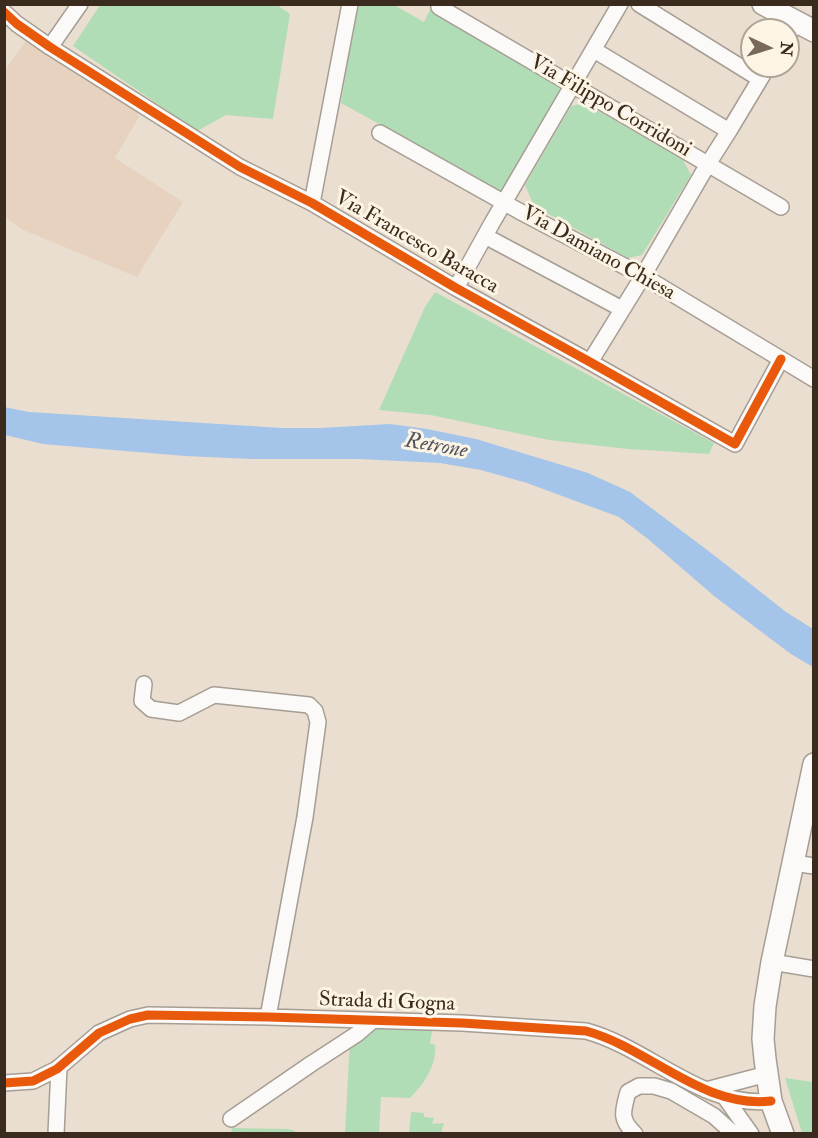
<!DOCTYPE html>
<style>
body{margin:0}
#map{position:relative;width:818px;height:1138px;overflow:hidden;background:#e9decf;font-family:"IM FELL Double Pica",serif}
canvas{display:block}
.frame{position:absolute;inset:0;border:6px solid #3b2a1e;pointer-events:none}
.north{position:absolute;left:740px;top:18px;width:60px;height:60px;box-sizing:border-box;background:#fcf5e5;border:2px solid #afa495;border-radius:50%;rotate:94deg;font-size:16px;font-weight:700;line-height:24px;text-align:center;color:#3b2a1e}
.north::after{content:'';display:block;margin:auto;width:21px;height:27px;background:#78695c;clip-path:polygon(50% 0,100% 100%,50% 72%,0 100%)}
</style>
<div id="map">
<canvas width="818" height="1138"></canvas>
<div class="frame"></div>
<div class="north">N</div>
</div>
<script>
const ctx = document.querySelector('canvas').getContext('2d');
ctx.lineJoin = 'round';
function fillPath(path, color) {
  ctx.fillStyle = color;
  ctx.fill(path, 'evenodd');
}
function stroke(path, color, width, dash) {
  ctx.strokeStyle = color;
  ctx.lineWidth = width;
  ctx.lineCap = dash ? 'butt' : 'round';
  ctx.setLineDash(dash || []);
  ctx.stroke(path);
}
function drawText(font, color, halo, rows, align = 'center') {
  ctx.font = font + ' "IM FELL Double Pica",serif';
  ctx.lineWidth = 6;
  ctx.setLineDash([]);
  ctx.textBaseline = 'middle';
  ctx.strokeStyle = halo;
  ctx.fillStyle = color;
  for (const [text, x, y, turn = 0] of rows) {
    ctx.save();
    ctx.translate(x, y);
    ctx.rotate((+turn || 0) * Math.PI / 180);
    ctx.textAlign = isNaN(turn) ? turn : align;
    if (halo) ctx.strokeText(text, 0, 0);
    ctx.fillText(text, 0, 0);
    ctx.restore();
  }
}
const built = new Path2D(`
 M28 38 136 111 139 117 115 158 183 202 137 277 21 229 5 216V70Z`);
const green = new Path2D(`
 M100 5H277L290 14 273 119 226 115 197 131 73 46Z
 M357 5H394L424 22 431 8 567 86 502 192 341 103Z
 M585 103 683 160 691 175 642 255 628 258 534 206 525 185 571 106Z
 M435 292 714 443 709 454 628 449 549 440 431 415 379 410 425 307Z
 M373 1023 433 1025 430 1043 435 1045C437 1065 424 1084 410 1098L381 1097 379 1133 345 1134 350 1039Z
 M785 1078 813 1082V1133H802Z
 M411 1112 424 1113V1117L434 1118 432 1124 444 1123 441 1133H409Z
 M232 1128 288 1129 293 1130 297 1133H231Z`);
const water = new Path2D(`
 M4 407 29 412 282 428H321L390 424 427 429 476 439 588 473 630 492 715 556 786 612 813 629V667L791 654 755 627 714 596 648 539 619 517 527 483 481 470 440 463 359 459H253L185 456 43 444 5 435Z`);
const street = new Path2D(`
 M441 4 439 7 781 207
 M639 4 760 79
 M4 12 17 24 50 47 240 167 312 203 456 288 590 362 735 444 781 359
 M788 36 797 22
 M50 47 80 4
 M594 50 729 131
 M380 133 519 211 643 276 814 379
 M312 203 350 4
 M485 236 622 309
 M456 288 492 223 620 4
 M590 362 643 276 708 164 729 131 768 66
 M144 684 142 701 151 709 179 713 214 695 309 705 315 711 318 722 305 817 268 1017
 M793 863 814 866
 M772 962 814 969
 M4 1083 33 1081 57 1069 99 1033 130 1019 148 1015 268 1017 462 1023 586 1031C649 1048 703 1109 771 1101
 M706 1090 767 1074
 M724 1094V1096L751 1134
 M231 1119 311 1064 357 1034 372 1021
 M56 1134 59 1067
 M635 1134C619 1119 623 1111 628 1092L639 1086H654L671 1091 714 1116 734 1134`);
const secondary = new Path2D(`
 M763 4 814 31
 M783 1134 771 1101 765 1059 763 1039 765 1006 772 962 814 764`);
const cycleway = new Path2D(`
 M4 12 17 24 50 47 240 167 312 203 456 288 590 362 735 444 781 359
 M4 1083 33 1081 57 1069 99 1033 130 1019 148 1015 268 1017 462 1023 586 1031C649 1048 703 1109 771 1101`);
const streetNames = [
 ["Via Filippo Corridoni",610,107,30],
 ["Via Francesco Baracca",416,243,30],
 ["Via Damiano Chiesa",598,254,29],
 ["Strada di Gogna",387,1003,2]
];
const waterNames = [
 ["Retrone",436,447,10]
];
fillPath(built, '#e7d1bf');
fillPath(green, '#b1ddb6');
fillPath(water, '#a4c4e9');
stroke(street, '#a69e94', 18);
stroke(secondary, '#a69e94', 24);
stroke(street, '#fcfaf8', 15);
stroke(secondary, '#fcfaf8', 21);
stroke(cycleway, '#e8590c', 9);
drawText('21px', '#3b2a1e', '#fcf5e5', streetNames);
drawText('italic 22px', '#52555e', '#fcf5e5', waterNames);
</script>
